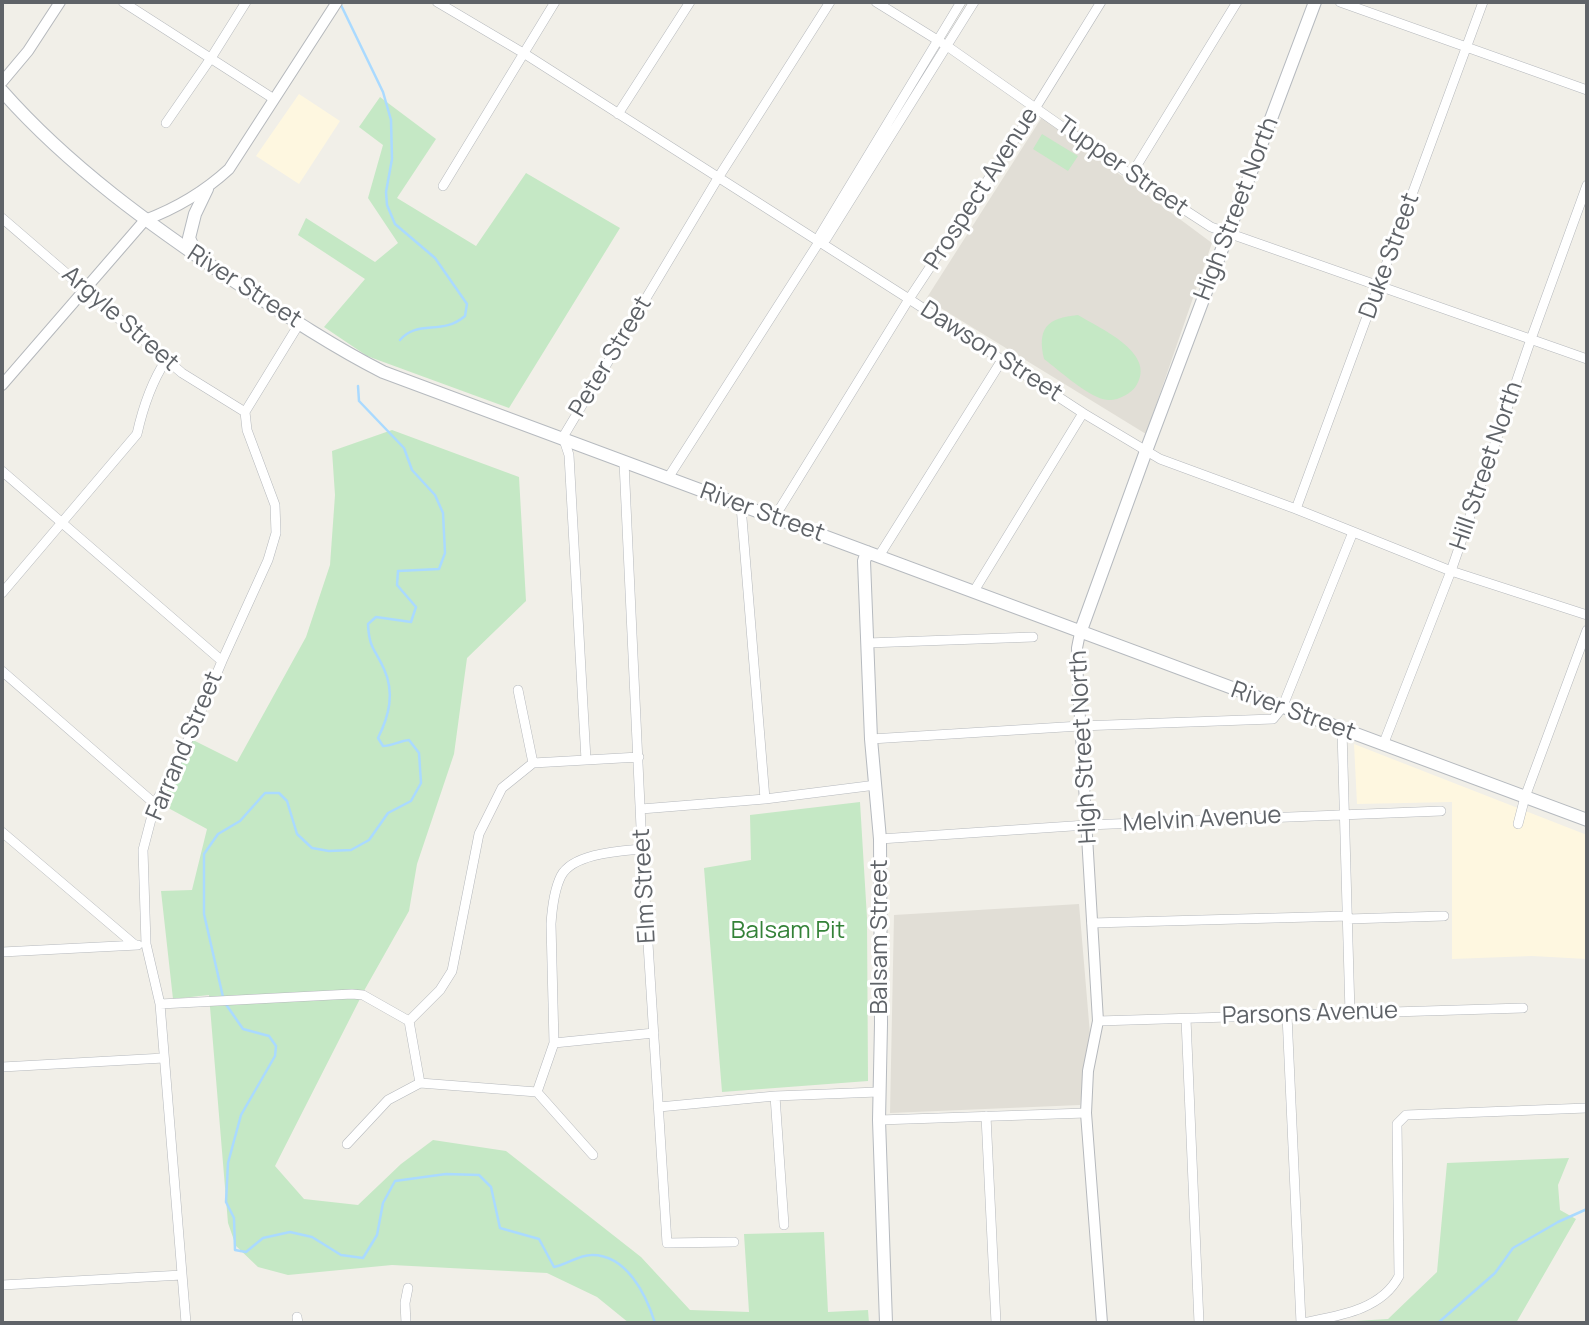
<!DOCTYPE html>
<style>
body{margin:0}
#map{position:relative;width:1589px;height:1325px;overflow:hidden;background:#f1efe8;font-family:Manrope,sans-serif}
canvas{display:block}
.frame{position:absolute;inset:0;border:4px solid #5f6368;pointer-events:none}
</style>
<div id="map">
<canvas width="1589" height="1325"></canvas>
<div class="frame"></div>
</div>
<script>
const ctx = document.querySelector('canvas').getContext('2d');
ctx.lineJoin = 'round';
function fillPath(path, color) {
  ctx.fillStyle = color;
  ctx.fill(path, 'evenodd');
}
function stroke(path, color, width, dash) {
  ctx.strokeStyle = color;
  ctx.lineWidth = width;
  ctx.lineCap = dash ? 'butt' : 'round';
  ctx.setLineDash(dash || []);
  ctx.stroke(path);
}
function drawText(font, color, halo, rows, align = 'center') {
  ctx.font = font + ' Manrope,sans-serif';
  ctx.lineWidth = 6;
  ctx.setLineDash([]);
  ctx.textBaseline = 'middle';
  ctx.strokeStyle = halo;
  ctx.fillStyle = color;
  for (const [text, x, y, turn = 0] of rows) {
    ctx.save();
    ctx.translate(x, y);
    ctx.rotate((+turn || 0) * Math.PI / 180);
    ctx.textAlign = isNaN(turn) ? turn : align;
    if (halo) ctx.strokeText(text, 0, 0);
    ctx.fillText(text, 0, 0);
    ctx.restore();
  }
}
const commercial = new Path2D(`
 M299 94 340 121 299 184 256 156Z
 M1354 744 1587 835V959L1532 956 1452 959V802L1357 804Z`);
const education = new Path2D(`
 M1042 117 1212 243 1146 434 926 299Z
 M1079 904 1090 1034 1080 1105 890 1113 894 915Z`);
const green = new Path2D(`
 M380 97 436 139 397 198 476 246 526 173 620 228 509 408 367 356 324 327 365 279 298 235 306 218 375 262 398 243 368 198 383 145 359 127Z
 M1042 134 1078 156 1068 171 1033 149Z
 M1078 315C1099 328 1158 353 1136 386 1131 394 1117 401 1108 400 1090 399 1059 370 1044 359 1037 328 1047 318 1078 315Z
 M392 430 519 477 526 601 467 658 454 754 417 864 409 911 365 989 275 1166 304 1199 358 1205 401 1164 433 1140 506 1151 641 1257 690 1310 749 1312 744 1234 824 1232 828 1312 868 1310 869 1323H629L597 1297 547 1273 392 1265 288 1275 258 1267 236 1246 228 1223 209 995 173 999 161 891 192 890 207 829 159 803 193 740 237 762 306 637 330 565 335 495 332 451Z
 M860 802 867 918 868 1081 722 1092 704 868 751 860 750 815Z
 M1569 1158 1558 1185 1560 1210 1576 1219 1516 1323H1323L1388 1319 1437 1272 1447 1163Z`);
const stream = new Path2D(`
 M340 3 383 92 391 120 392 159 386 192 387 205 395 224 435 258 467 304 465 316C442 336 418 319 400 340
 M223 997 204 914V854L218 834 240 821 265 793H279L287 801 297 834 312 848 329 851 351 850 369 840 388 813 411 801 421 783 419 753 409 740C399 741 392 746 383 746L378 738C389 716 395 693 384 669 375 649 369 648 368 624L376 617 411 622 416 607 397 585 398 571 439 569 445 553 443 513 435 495 412 470 404 448 359 401 358 386
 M225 1003 243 1029 269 1036 276 1046 275 1056 241 1115 228 1163 226 1202 234 1218 235 1250 246 1252 263 1238 290 1232 312 1237 341 1255 363 1258 377 1235 383 1203 395 1181 446 1174 479 1175 491 1187 500 1228 539 1239 554 1267C566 1265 579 1255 591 1255 626 1254 646 1294 655 1323
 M1438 1323 1495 1273 1513 1248 1558 1222 1587 1209`);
const minor = new Path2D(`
 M123 2 274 99
 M437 2 525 54 909 299 1083 413 1160 459 1296 509 1451 571 1587 615
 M876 2 947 46 1131 175 1211 227 1587 359
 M1340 2 1587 90
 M618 114 690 2
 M166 123 211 58 246 2
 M1131 175 1237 2
 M443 186 555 2
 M2 218 182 373 245 412
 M819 242 826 239 974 2
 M624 462 642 849 667 1243 734 1242
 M2 471 222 661
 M668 478 819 242 820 235 961 2
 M741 506 765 799
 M1296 509 1483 2
 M774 518 909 299 1036 107 1101 2
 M879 556 1002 360
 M974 591 1083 413
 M2 593 137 434C143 407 151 383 166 360
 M867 643 1033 637
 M2 671 155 804
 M518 690 533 763
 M1342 730 1350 1013
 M871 739 1080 726 1273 719 1282 708 1353 532
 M1383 745 1451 571 1531 339 1587 185
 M586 760 569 455 563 437 718 178 830 2
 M641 809 765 799 876 785
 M1518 824 1525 797 1587 630
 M2 832 135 945
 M880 839 1087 825 1441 811
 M1348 919 1444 916
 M1092 923 1348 916
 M2 952 138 945
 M160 1004 352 994 363 995 409 1021
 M1287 1015 1301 1323
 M1186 1019 1199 1323
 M409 1021 440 990 452 971 479 834 502 788 533 763 639 757
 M409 1021 420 1083
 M1098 1021 1523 1008
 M554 1043 654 1033
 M2 1067 164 1058
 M537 1092 554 1043 551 924C552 909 554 890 561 876 573 853 621 851 642 849
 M775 1096 784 1225
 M659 1107 775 1096 878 1092
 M986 1116 996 1323
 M879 1120 1086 1113
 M347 1144 388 1100 420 1083 537 1092 593 1155
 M2 1285 182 1275
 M297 1317 298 1323
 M186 1323 160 1004 146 944 143 850 155 804 193 730 222 661 268 560 276 533 275 505 247 430 245 412 299 324
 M406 1323 405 1303 408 1288
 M1302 1323C1336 1316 1381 1311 1399 1276L1397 1124 1406 1115 1587 1108`);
const tertiary = new Path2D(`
 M2 82 28 51 60 2
 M2 385 145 220C177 208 204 192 229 169L337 2
 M1080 633 1077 648 1078 685 1098 1021 1088 1071 1086 1113 1102 1323`);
const secondary = new Path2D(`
 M2 91C69 167 153 227 237 283 284 314 332 346 383 372L1587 820
 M197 256 189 238 195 214 207 189
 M867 552 864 561 871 739 880 839 881 1024 879 1120 886 1323
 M1080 633 1146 451 1315 2`);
const streetNames = [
 ["Tupper Street",1122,167,35],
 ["Prospect Avenue",982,189,-57],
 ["High Street North",1237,209,-69],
 ["Duke Street",1390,256,-70],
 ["River Street",244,287,33],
 ["Argyle Street",120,319,41],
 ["Dawson Street",991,352,33],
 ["Peter Street",611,357,-59],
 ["Hill Street North",1487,466,-71],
 ["River Street",762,513,20],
 ["River Street",1293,712,20],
 ["Farrand Street",185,746,-67],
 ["High Street North",1084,747,-93],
 ["Melvin Avenue",1202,820,-3],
 ["Elm Street",645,886,-93],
 ["Balsam Street",880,937,-90],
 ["Parsons Avenue",1310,1014,-2]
];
const parkNames = [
 ["Balsam Pit",788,931]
];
fillPath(commercial, '#fef7e0');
fillPath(education, '#e1ded6');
fillPath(green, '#c5e8c5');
stroke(stream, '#aadaff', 2.5);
stroke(minor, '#b5b8bc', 10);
stroke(tertiary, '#b5b8bc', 12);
stroke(secondary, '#b6babf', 14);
stroke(minor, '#fff', 9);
stroke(tertiary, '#fff', 10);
stroke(secondary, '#fff', 12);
drawText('24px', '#5f6368', '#fff', streetNames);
drawText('24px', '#348238', '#fff', parkNames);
</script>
